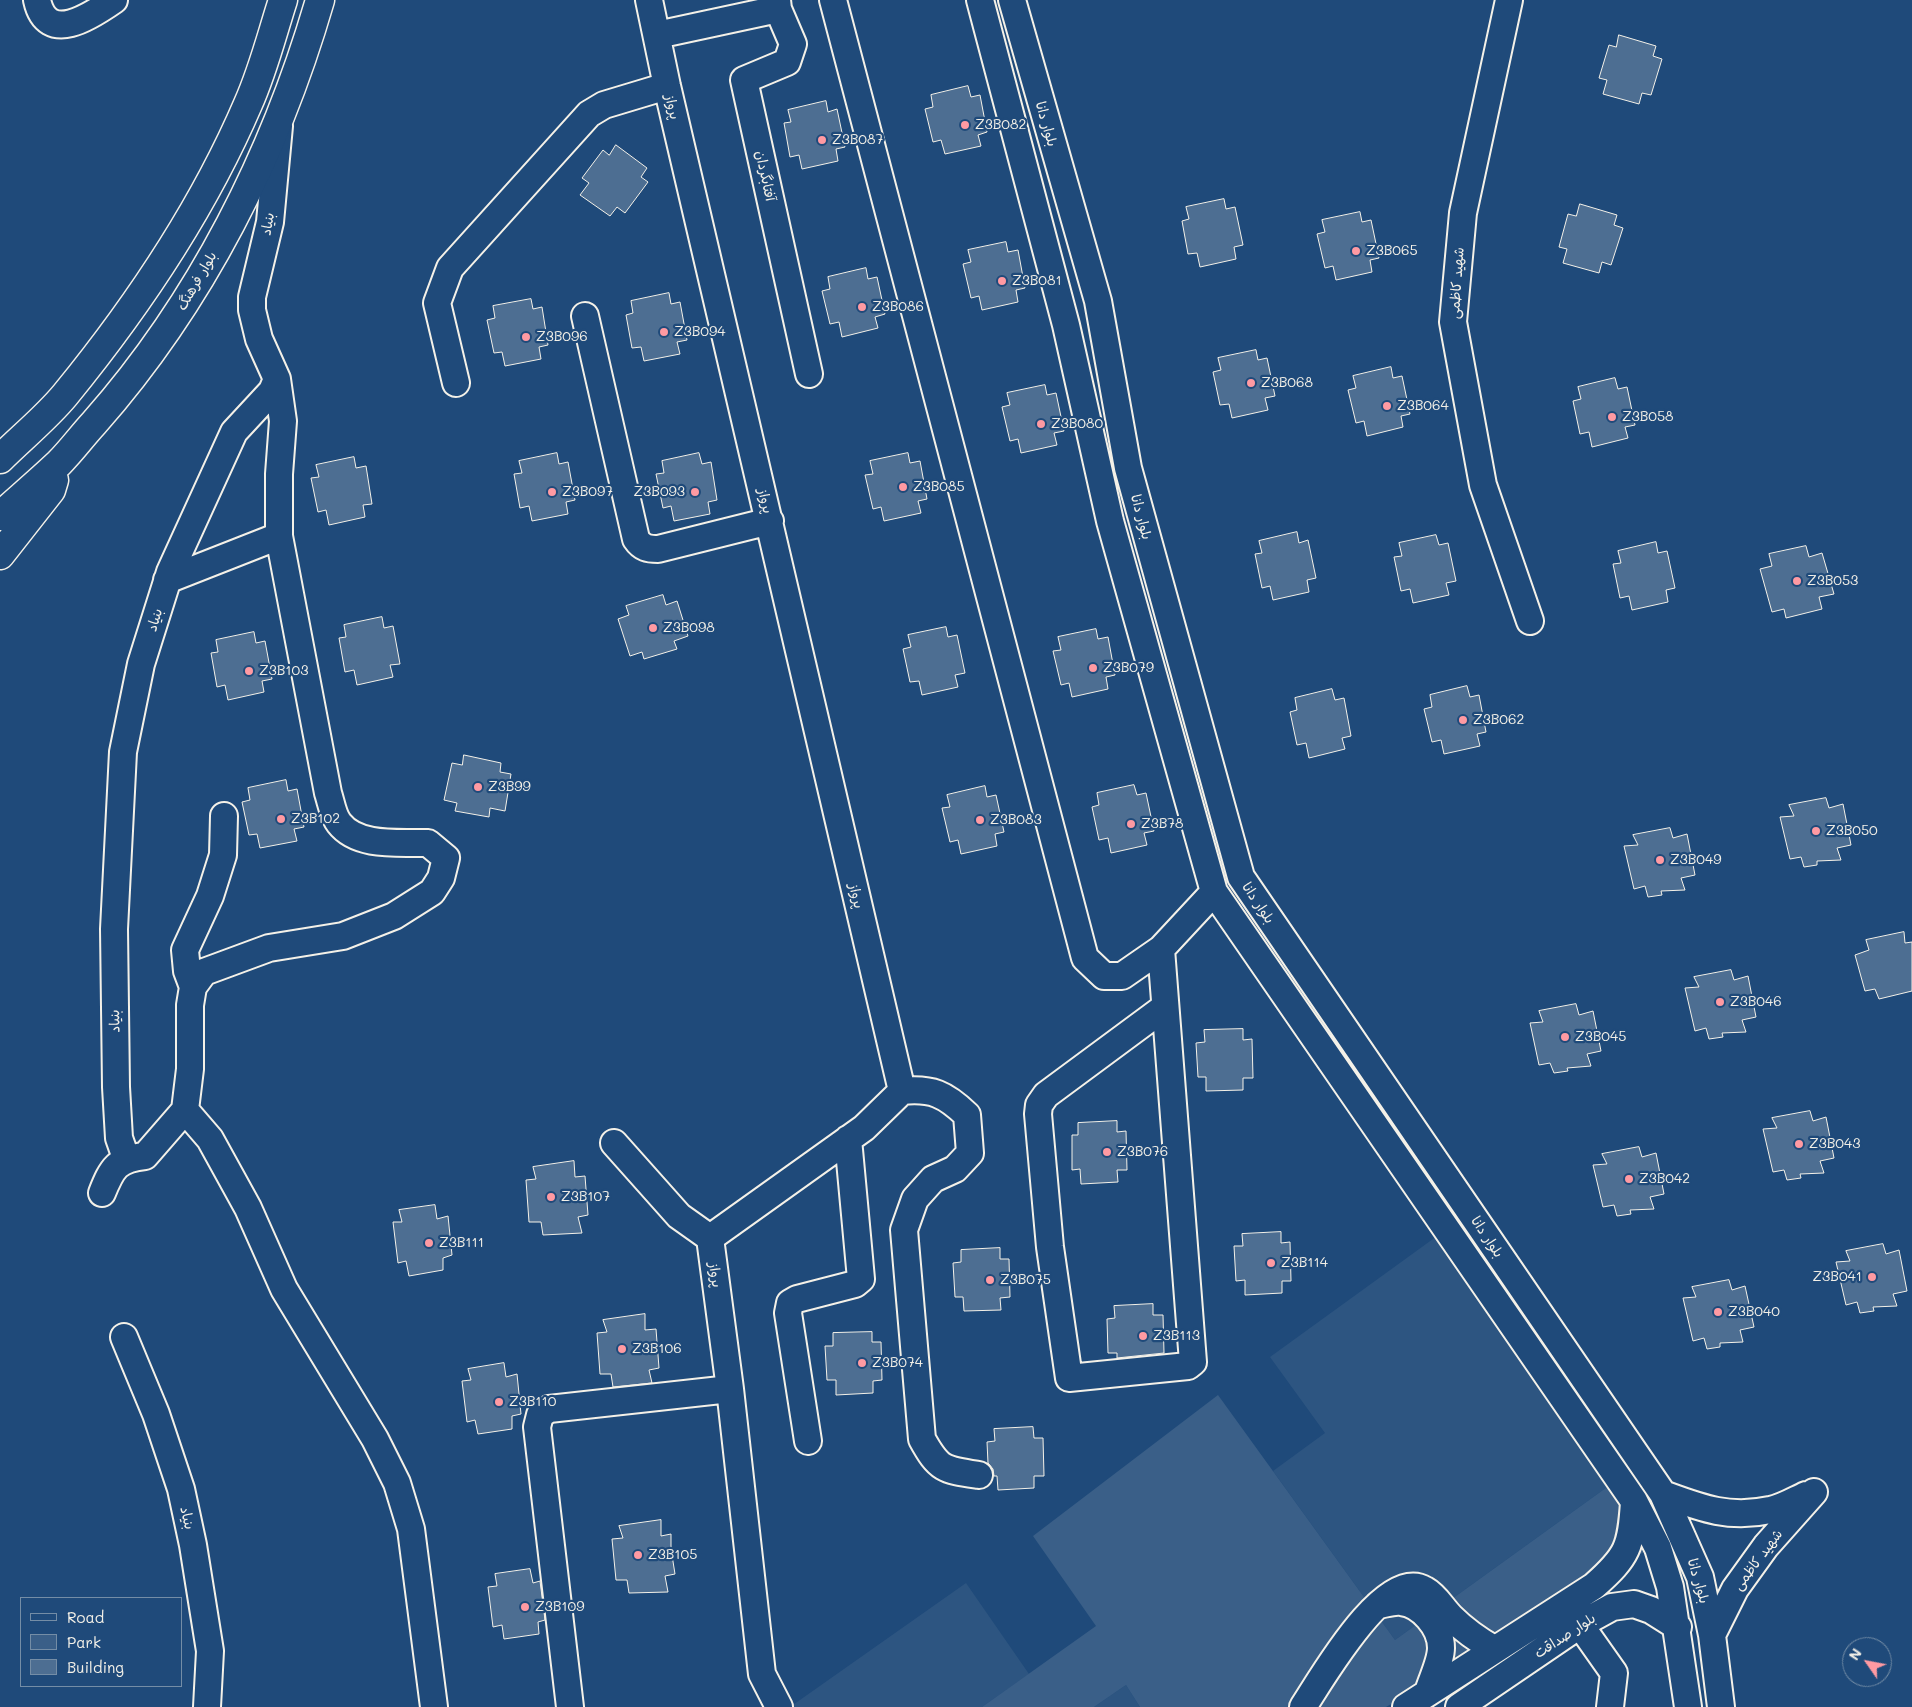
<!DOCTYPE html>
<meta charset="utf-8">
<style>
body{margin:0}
#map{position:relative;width:1912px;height:1707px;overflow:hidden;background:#1f4a7a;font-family:Mali,sans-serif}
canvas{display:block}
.legend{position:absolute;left:20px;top:1597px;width:162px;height:90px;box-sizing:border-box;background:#1f4a7a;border:1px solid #748da6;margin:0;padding:6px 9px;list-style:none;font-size:15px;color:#f4f1e8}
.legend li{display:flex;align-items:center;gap:10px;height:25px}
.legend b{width:25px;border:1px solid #748da6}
.north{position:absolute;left:1842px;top:1637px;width:50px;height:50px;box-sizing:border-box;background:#1f4a7a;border:1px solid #748da6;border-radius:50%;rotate:303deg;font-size:14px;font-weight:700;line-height:20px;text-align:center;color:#f4f1e8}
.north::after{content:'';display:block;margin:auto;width:18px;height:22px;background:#ff9aa2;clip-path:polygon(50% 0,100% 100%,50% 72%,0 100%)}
</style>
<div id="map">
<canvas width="1912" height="1707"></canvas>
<ul class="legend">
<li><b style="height:6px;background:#1f4a7a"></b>Road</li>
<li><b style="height:14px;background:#3a5f88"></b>Park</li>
<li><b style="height:14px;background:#4d6e92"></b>Building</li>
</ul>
<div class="north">N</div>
</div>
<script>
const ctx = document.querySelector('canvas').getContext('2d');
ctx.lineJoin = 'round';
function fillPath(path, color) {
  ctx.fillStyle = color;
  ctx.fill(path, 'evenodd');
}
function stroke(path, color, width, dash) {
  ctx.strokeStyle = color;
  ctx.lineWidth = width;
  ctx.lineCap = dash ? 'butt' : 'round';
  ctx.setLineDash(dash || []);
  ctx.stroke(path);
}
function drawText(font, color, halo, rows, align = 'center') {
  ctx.font = font + ' Mali,"Playpen Sans Arabic",sans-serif';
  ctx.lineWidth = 4.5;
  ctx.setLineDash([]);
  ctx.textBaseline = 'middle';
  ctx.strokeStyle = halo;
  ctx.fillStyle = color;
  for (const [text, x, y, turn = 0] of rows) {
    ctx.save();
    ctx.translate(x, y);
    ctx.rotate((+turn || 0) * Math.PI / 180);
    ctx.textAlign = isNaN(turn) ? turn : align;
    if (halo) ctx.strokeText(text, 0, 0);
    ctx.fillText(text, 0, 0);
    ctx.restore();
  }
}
const built = new Path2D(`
 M1444 1231 1621 1477 1395 1640 1273 1471 1325 1433 1270 1357Z
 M966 1583 1029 1674 982 1707H790Z
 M1126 1685 1140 1707H1094Z`);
const green = new Path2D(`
 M1218 1395 1395 1640 1621 1477 1662 1541 1386 1707H1140L1126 1685 1094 1707H982L1096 1626 1033 1536Z`);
const building = new Path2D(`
 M1619 35 1656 46 1653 56 1662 59 1651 95 1642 93 1639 104 1603 94 1607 80 1599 78 1609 45 1616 47Z
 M968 86 971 97 980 95 987 132 978 135 981 146 945 154 941 140 933 142 925 109 933 107 931 95Z
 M826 101 828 112 837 109 845 147 836 149 838 161 802 169 799 155 790 157 784 123 791 122 788 110Z
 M616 145 647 168 641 177 648 182 625 213 617 207 610 216 580 195 589 183 582 178 603 150 609 155Z
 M1224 199 1226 209 1235 207 1243 245 1234 247 1236 259 1200 267 1197 253 1188 254 1182 221 1189 219 1186 207Z
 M1580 204 1617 215 1614 225 1623 228 1611 265 1602 262 1599 273 1563 263 1567 249 1559 247 1568 214 1576 216Z
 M1360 212 1362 222 1371 220 1379 258 1370 260 1372 272 1336 280 1333 266 1325 268 1317 234 1325 232 1322 220Z
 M1006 242 1008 252 1018 250 1025 288 1016 290 1018 302 982 310 979 296 971 298 963 264 971 262 968 250Z
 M866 268 868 279 877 277 885 314 875 317 878 328 842 337 839 322 830 324 822 291 830 289 828 277Z
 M669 293 671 304 680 302 687 340 677 342 680 354 644 361 641 347 632 348 626 315 633 313 631 301Z
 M531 299 533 309 542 307 548 345 539 347 541 359 505 366 502 352 494 353 487 320 495 318 493 306Z
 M1256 350 1258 360 1267 358 1275 396 1265 398 1268 410 1232 418 1229 404 1220 405 1213 372 1221 370 1218 358Z
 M1391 367 1393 378 1402 376 1410 414 1401 416 1403 427 1367 436 1364 421 1356 423 1348 390 1356 388 1353 376Z
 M1615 378 1618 389 1627 387 1635 425 1625 427 1628 438 1592 447 1589 432 1580 434 1573 401 1581 399 1578 387Z
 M1045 385 1047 395 1056 393 1064 431 1054 433 1057 445 1021 453 1018 439 1010 441 1002 407 1010 405 1007 393Z
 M557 453 559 464 568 462 575 500 566 502 568 514 532 521 529 506 520 508 514 474 522 473 519 461Z
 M699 453 702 464 711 462 717 500 708 502 710 514 674 521 671 506 663 508 656 474 664 473 662 461Z
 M908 453 910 463 920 461 927 499 918 501 921 513 884 521 881 507 873 509 865 475 873 474 870 461Z
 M354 457 356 468 366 466 372 504 363 505 365 517 329 525 326 510 318 512 311 478 319 477 316 465Z
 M1297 532 1299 543 1308 540 1316 578 1307 580 1309 592 1273 600 1270 586 1262 588 1255 554 1262 553 1259 541Z
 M1436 535 1439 545 1448 543 1456 581 1446 583 1449 595 1413 603 1410 589 1401 591 1394 557 1402 556 1399 543Z
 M1656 542 1658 553 1667 551 1675 588 1666 590 1668 602 1632 610 1629 596 1620 598 1613 564 1621 563 1618 551Z
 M1806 546 1809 557 1822 553 1834 594 1819 597 1822 609 1786 618 1784 609 1772 612 1760 569 1772 566 1769 554Z
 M663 595 666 605 677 601 688 636 674 641 677 649 644 659 642 652 630 656 618 619 629 615 626 606Z
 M382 617 384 628 393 626 400 664 390 665 393 677 357 685 354 670 345 672 339 638 346 637 344 625Z
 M946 627 948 637 957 635 965 673 955 675 958 687 922 695 919 681 910 682 903 649 911 647 908 635Z
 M1096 629 1098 639 1108 637 1115 675 1106 677 1108 689 1072 697 1069 683 1061 685 1053 651 1061 650 1058 637Z
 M254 632 256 643 265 641 272 679 262 681 264 692 228 700 225 685 217 687 211 653 218 652 216 640Z
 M1467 686 1470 697 1479 695 1486 732 1477 734 1480 746 1444 754 1441 740 1432 742 1424 709 1432 707 1430 695Z
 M1332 689 1335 700 1344 698 1351 736 1342 738 1345 749 1309 758 1306 743 1297 745 1290 712 1297 710 1295 698Z
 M464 755 501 763 500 772 511 774 505 811 490 808 489 817 455 811 457 803 444 800 452 763 462 765Z
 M286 780 288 791 297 789 304 827 294 829 297 841 260 848 257 834 249 835 242 802 250 800 248 788Z
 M1134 785 1137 795 1146 793 1154 831 1144 833 1147 845 1111 853 1108 838 1099 840 1092 807 1099 805 1097 793Z
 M985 786 987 797 996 795 1004 832 995 834 997 846 961 854 958 840 950 842 942 808 950 807 947 795Z
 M1826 798 1829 808 1843 804 1851 845 1837 848 1841 860 1817 861V865L1804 867 1801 857 1790 859 1780 817 1794 816 1789 805Z
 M1670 828 1673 838 1687 834 1695 875 1681 878 1685 890 1661 891 1662 895 1648 897 1645 886 1634 889 1624 846 1638 845 1633 835Z
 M1904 932 1905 943 1912 942V991L1879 999 1875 989 1865 991 1855 955 1869 950 1866 940Z
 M1731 970 1734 980 1748 976 1756 1017 1742 1020 1746 1032 1722 1033 1723 1037 1709 1039 1706 1028 1695 1031 1685 988 1699 987 1694 977Z
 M1576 1004 1579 1015 1593 1011 1601 1051 1587 1054 1591 1066 1567 1068 1568 1071 1554 1073 1550 1063 1539 1065 1530 1023 1543 1022 1539 1011Z
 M1243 1029V1040L1252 1039 1253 1078H1243V1090L1206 1091V1077H1198L1196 1043 1205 1042 1204 1030Z
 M1810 1111 1813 1121 1826 1117 1834 1158 1820 1161 1824 1173 1800 1174 1801 1178 1787 1180 1784 1170 1773 1172 1763 1129 1777 1128 1772 1118Z
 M1117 1121V1132L1126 1131 1127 1170H1117L1118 1182 1081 1184 1080 1169 1072 1170V1135H1078V1123Z
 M1639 1147 1642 1157 1656 1153 1664 1194 1650 1197 1654 1209 1630 1210 1631 1214 1617 1216 1614 1205 1603 1207 1593 1165 1607 1164 1602 1154Z
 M574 1161 575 1177 585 1176 588 1215 578 1217 582 1233 543 1235 541 1222H529L526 1180 536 1179 533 1167Z
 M435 1205 437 1219 448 1216 452 1255 443 1258V1270L409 1276 406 1261 398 1263 393 1222H402L399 1210Z
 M1281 1232V1243L1290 1242 1291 1281H1282V1293L1245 1295V1280L1236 1281 1234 1246H1243L1242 1234Z
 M1883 1244 1886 1254 1899 1250 1907 1291 1893 1294 1897 1306 1873 1307 1874 1311 1860 1313 1857 1302 1846 1305 1836 1262 1850 1261 1846 1251Z
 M1000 1248V1259H1009L1010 1297 1000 1298 1001 1310 964 1311 963 1297H955L953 1263 961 1262V1250Z
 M1729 1280 1732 1290 1745 1286 1754 1327 1740 1330 1743 1342 1720 1343V1347L1707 1349 1704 1338 1693 1341 1683 1298 1696 1297 1692 1287Z
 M1153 1304V1315H1163L1164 1353 1117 1358V1353H1108L1107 1319 1115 1318 1114 1306Z
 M645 1314V1330L656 1329 659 1368 649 1370 652 1383 613 1387 611 1374H600L597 1333 607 1332 603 1320Z
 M872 1332V1342H881L882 1380 873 1381V1393L836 1395V1380H827L825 1346H833V1333Z
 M504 1363 506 1377 517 1374 521 1414 512 1416V1429L478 1434 475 1420 467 1422 462 1381 471 1380 468 1369Z
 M1033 1427 1034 1438H1043L1044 1476H1034V1488L998 1490 997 1476H994L993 1469 988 1463 987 1442 995 1441 994 1429Z
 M661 1520V1536L671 1534V1549L675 1574 665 1576 668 1592 629 1593 627 1580H616L612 1539 623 1538 619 1526Z
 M530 1569 533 1583 540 1581 545 1620 538 1622 539 1634 504 1639 502 1625 493 1627 488 1587 497 1586 495 1574Z`);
const minor = new Path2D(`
 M37 0C47 46 91 16 114 0
 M649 0 667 86 902 1091 864 1128 710 1238 730 1389 762 1674 779 1707
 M833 0 1085 958 1104 976H1122L1161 949 1214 892
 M980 0 1066 325 1110 521 1214 892 1634 1501 1658 1548 1670 1587 1688 1707
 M1012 0 1098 301 1128 468 1241 877 1663 1494 1700 1577 1712 1635 1721 1707
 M1509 0 1463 213 1453 322 1483 485 1530 621
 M778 9 793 44 787 62 744 80 809 374
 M657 35 778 9 777 0
 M585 316 636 539C642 548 648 549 658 549L770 521
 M456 383 437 303 450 268 589 114 604 105 667 86
 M167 580 279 536
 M1161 949 1193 1362 1188 1366 1069 1378 1050 1247 1038 1114 1039 1105 1046 1095 1165 1007
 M193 987 187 971 185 950 210 896 223 855 224 816
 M902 1091C932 1088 945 1094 967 1115L970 1153 955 1169 933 1179 915 1199 904 1230 922 1439C939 1470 944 1470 979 1475
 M185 1110 210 1139 248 1208 284 1289 375 1439 397 1483 411 1529 434 1707
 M614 1143 679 1216 710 1238
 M126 1158 119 1138 116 1087 114 929 123 752 141 664 170 572 234 432 272 391 277 379
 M102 1193C112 1168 117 1159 145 1156L185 1110 190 1069V1005L193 987 204 972 269 948 343 936 394 916 432 892 441 878 446 858 428 843C401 842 358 848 339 823 333 816 331 802 328 793L279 536V474L283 421 277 379 259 339 252 310V297L270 222 279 126
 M124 1337 156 1414 181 1489 193 1545 210 1651 207 1707
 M808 1441 788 1313 790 1303 797 1299 855 1284 861 1279 848 1139
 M1663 1494C1701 1508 1729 1519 1770 1510 1782 1508 1795 1500 1806 1495
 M1378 1605C1385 1604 1394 1601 1401 1602 1421 1604 1441 1627 1441 1648 1441 1661 1432 1679 1428 1692
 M1571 1612 1614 1673 1610 1707
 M1712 1635 1735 1589 1766 1546 1814 1492
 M570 1707 537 1427 540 1415 549 1409 730 1389
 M1303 1707C1321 1680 1385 1566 1425 1590 1436 1596 1442 1608 1451 1617 1464 1630 1478 1640 1494 1649
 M1406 1707 1594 1586C1628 1556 1631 1547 1634 1502
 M1459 1707 1581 1624 1612 1607 1634 1604 1651 1610 1678 1627`);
const major = new Path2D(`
 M0 459C21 438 46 418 65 395 137 307 203 209 248 104 263 71 272 34 283 0
 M0 516C20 498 40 481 59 463 71 451 82 436 94 423 201 302 275 155 320 0
 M0 555 51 490 54 480`);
const markers = [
 [965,125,5,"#ff9aa2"],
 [822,140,5,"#ff9aa2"],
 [1356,251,5,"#ff9aa2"],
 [1002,281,5,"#ff9aa2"],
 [862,307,5,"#ff9aa2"],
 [664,332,5,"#ff9aa2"],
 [526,337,5,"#ff9aa2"],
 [1251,383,5,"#ff9aa2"],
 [1387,406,5,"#ff9aa2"],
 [1612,417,5,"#ff9aa2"],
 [1041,424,5,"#ff9aa2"],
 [903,487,5,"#ff9aa2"],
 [552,492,5,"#ff9aa2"],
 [695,492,5,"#ff9aa2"],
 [1797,581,5,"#ff9aa2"],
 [653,628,5,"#ff9aa2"],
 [1093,668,5,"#ff9aa2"],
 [249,671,5,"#ff9aa2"],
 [1463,720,5,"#ff9aa2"],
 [478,787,5,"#ff9aa2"],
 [281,819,5,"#ff9aa2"],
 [980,820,5,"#ff9aa2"],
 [1131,824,5,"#ff9aa2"],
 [1816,831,5,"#ff9aa2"],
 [1660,860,5,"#ff9aa2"],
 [1720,1002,5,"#ff9aa2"],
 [1565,1037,5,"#ff9aa2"],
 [1799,1144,5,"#ff9aa2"],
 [1107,1152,5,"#ff9aa2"],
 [1629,1179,5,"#ff9aa2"],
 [551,1197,5,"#ff9aa2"],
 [429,1243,5,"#ff9aa2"],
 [1271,1263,5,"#ff9aa2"],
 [1872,1277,5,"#ff9aa2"],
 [990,1280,5,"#ff9aa2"],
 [1718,1312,5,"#ff9aa2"],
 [1143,1336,5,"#ff9aa2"],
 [622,1349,5,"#ff9aa2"],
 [862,1363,5,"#ff9aa2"],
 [499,1402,5,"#ff9aa2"],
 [638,1555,5,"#ff9aa2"],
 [525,1607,5,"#ff9aa2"]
];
const streetNames = [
 ["پرواز",672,107,77],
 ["بلوار دانا",1046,124,74],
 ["آفتابگردان",765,176,78],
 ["بنیاد",268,224,-80],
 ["بلوار فرهنگ",197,281,-60],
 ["شهید کاظمی",1457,283,-86],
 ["پرواز",765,501,77],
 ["بلوار دانا",1141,517,75],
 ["بنیاد",155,620,-73],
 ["پرواز",856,896,77],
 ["بلوار دانا",1258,903,56],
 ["بنیاد",115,1021,-91],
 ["بلوار دانا",1487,1237,56],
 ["پرواز",715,1275,82],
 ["بنیاد",187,1518,77],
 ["شهید کاظمی",1758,1560,-53],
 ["بلوار دانا",1698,1581,74],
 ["بلوار صداقت",1565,1636,-33]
];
const poiNames = [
 ["Z3B082",975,125],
 ["Z3B087",832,140],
 ["Z3B065",1366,251],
 ["Z3B081",1012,281],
 ["Z3B086",872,307],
 ["Z3B094",674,332],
 ["Z3B096",536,337],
 ["Z3B068",1261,383],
 ["Z3B064",1397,406],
 ["Z3B058",1622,417],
 ["Z3B080",1051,424],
 ["Z3B085",913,487],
 ["Z3B097",562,492],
 ["Z3B093",685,492,"right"],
 ["Z3B053",1807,581],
 ["Z3B098",663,628],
 ["Z3B079",1103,668],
 ["Z3B103",259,671],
 ["Z3B062",1473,720],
 ["Z3B99",488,787],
 ["Z3B102",291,819],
 ["Z3B083",990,820],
 ["Z3B78",1141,824],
 ["Z3B050",1826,831],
 ["Z3B049",1670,860],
 ["Z3B046",1730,1002],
 ["Z3B045",1575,1037],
 ["Z3B043",1809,1144],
 ["Z3B076",1117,1152],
 ["Z3B042",1639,1179],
 ["Z3B107",561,1197],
 ["Z3B111",439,1243],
 ["Z3B114",1281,1263],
 ["Z3B041",1862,1277,"right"],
 ["Z3B075",1000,1280],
 ["Z3B040",1728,1312],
 ["Z3B113",1153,1336],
 ["Z3B106",632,1349],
 ["Z3B074",872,1363],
 ["Z3B110",509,1402],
 ["Z3B105",648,1555],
 ["Z3B109",535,1607]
];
fillPath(built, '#2d5581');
fillPath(green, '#3a5f88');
fillPath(building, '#4d6e92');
stroke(building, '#f4f1e8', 1);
stroke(minor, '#f4f1e8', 30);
stroke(major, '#f4f1e8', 31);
stroke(minor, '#1f4a7a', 26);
stroke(major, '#1f4a7a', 28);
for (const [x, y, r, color] of markers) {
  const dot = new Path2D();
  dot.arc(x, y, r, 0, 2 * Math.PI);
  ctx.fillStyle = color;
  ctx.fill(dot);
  stroke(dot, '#1f4a7a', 2);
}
drawText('14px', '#f4f1e8', '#1f4a7a', streetNames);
drawText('14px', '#f4f1e8', '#1f4a7a', poiNames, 'left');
</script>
